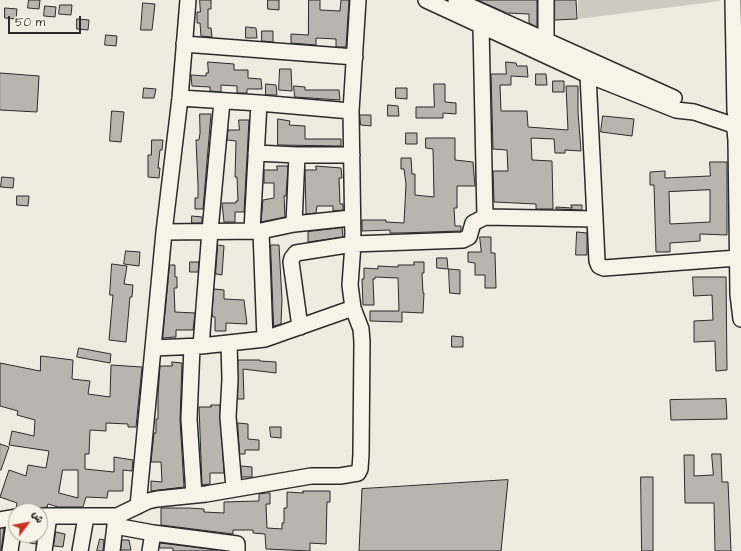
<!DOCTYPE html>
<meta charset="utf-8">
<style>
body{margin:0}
#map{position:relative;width:741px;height:551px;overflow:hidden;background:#efebe0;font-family:"Architects Daughter","Playpen Sans Arabic",sans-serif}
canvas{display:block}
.north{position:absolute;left:8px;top:503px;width:40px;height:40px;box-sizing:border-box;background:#f7f3e8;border:1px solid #a5a39c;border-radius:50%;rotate:58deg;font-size:11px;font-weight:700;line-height:16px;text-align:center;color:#2b2b2b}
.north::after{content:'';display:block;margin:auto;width:14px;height:18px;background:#c8321e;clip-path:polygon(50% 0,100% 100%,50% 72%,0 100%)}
.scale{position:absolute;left:8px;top:16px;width:73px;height:18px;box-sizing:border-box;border:2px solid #2b2b2b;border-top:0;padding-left:5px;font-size:12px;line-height:14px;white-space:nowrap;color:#2b2b2b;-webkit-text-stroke:3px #f7f3e8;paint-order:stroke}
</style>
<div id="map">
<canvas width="741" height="551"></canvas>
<div class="north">ش</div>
<div class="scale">50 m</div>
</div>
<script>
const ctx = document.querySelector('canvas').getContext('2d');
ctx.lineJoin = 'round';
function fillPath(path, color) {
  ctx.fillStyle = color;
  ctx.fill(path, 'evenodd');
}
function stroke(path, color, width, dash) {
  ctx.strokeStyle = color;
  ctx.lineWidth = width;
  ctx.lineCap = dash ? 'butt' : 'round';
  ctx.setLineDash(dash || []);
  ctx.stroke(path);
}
const green = new Path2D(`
 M578 0H720V1L578 19Z`);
const building = new Path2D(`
 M29 0H40L39 9 28 8Z
 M200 0H211V9H208V28H211L212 37 201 36 200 23H197V12H200Z
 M268 0H279V10L268 9Z
 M309 0H320V10L340 11 341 0H349L346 47H336V39L316 38V45L291 43V34L308 35Z
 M478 0H537V27L529 23V14L507 13Z
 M555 0H576L577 19 555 20Z
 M143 3 155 4 152 30H141Z
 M60 5H72L71 15 59 14Z
 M45 6 56 7 55 17 44 16Z
 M5 8 17 9 16 19 5 18Z
 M77 19 89 20 88 30 77 29Z
 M246 27 256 28 257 38H246Z
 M262 31H273V42L262 41Z
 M106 35 117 36 116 46 105 45Z
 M208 62 234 64V70H248V78L261 79 262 89H247V93H237V86L221 85V92L210 91V87L192 86 191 75 206 76V73H208Z
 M506 62 516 63 517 66H527L528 77 511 76V85H500L501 111H527L528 127 568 130 566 86H578V112L581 151 565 150V153H555L554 139 531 138 532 160 552 161 553 209H536V204L494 202 493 171H508L507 150 493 149 491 74H506Z
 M280 69H291L292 91 279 90Z
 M0 73 39 76 37 112 0 110Z
 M536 74H546L547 85H536Z
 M553 81H564V92H553Z
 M266 84 276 85 277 95H266Z
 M434 84H445V102L456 103V114L443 113V118H416V107H434Z
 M294 86 305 87V90H339L340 100 295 97Z
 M144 88 156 89 154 98H143Z
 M396 88H407V99L396 98Z
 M388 105 398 106 399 116H388Z
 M112 111 124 112 121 142 110 141Z
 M200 114H211L203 209H195V198H198V185L196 140H199L200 133Z
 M360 115H371V126L361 125Z
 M603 116 634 119 632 136 601 132Z
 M278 119 290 121 289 125 305 126V139H341V146L278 145Z
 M239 120H249L244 212H235V222H224L222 203H236V201H238L237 177H235L236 141 227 140 228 130H239Z
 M406 133H417V144H406Z
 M426 138H455V160L473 162 475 186H457V208H454L455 226H461V231L400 233H390V230L362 231V220H386V222L404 223 406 184 404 169H401V158H411L412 174H415V195L434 197 433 149 426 148Z
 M152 140H163L162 150H160L158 168H160L159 178 148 177V155H151Z
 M710 162H727V235L700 234V241L670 243V252H656L654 185H650V172L665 171V178L710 176ZM710 190V222L670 224 669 192Z
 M277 166H288L286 196H284L285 217 261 222 263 200 274 198V183H264V170H277Z
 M316 166 341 168 342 178H339L340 204H343V210L333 211V206H317L316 213 306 214 305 170H316Z
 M2 177 14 178 13 188 1 187Z
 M17 196H29L28 206 17 205Z
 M571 205H582V210L556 209V207L572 208Z
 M192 216 202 217V223H192Z
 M342 228 343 237 308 242V232Z
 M577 232 587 233V255H576Z
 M480 237H491V253H495L496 288H485V275H475V263L468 262V252H481Z
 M218 245 224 246 222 275 216 274Z
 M271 245H279L282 300 281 324 274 326Z
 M126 251 140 252 139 266 124 264Z
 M437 258H447L448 269 437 268Z
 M190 262H199L198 272H190Z
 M414 262H424V273H422L423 293H424L423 313 402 312V322L370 321V311H399L398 278 375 277V279H373L374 305H363L362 279H364V268L378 269V266L398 267V265H414Z
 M112 264 127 266 124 284 133 285 132 297H130L126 342 109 340 113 295H110Z
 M170 265H175V277H177V288H174L175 312 195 313 193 330H176V337L163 338Z
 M449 269 460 270V294L450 293Z
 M693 277H726L727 370 716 371 715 341 694 342V321L713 320 712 295 694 296Z
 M214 289 224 290V299L244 300 247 324 226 323V331H215V317H213L212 314Z
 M452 336 463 337V347H452Z
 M79 348 111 354 110 363 77 357Z
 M41 356 73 360 72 379 90 381 88 394 110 397 111 365 142 367 136 427H128V424L106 423V431L90 430 89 454H85V469L114 472V457L133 460 132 471 123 470V491H108L107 498 86 497 83 507H58L48 504 47 507 35 509 30 507 29 511 16 508 17 503 0 497 9 470 26 476 28 465 46 468 49 451 9 445 12 431 34 436 35 420 17 415 18 411 0 406V363L40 371ZM63 470H78V498L59 493Z
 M238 360H260V361L276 362V373L243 369 244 399H238Z
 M172 362 182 363 180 420 184 487 151 491V481L162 482 161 462H151L154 433H156V419H158V396L160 366H172Z
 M726 399 727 419 671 420 670 400Z
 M211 405H220L224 473H210V484L202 485 199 407H211Z
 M238 423 248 424V439L259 440V450H245V454H240Z
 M270 427H281V438L271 437Z
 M0 444 9 447 1 470H0Z
 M712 454H721L722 482H728L731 551H715L714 503H685L684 455H694V476L713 475Z
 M241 466 252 467V477H242Z
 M641 477H653V551H642Z
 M508 480 501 551H359L362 489Z
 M303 491H330V502H327L326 544 310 543V551L266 549 265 534 253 533V530H233V534L161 525V508H189L204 509V512L224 513V502L259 501V494L266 493H270V504H266L267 528 282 529V523H284V508H287V492L303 493Z
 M4 528 1 551H0V529Z
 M56 532 65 534 63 547 54 546Z
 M31 535H37L36 544 30 543Z
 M100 539 104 540 103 551H97Z
 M122 540H129L131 550H121Z
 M160 543 217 550V551H173V548H160Z`);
const minor = new Path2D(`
 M426 0 588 75 676 110 694 112 733 125
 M456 0 674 98
 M546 0V42
 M733 0 735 111 737 120
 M481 26 485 217
 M184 44 355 57
 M588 75 595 219
 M180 98 259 103 351 111
 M735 130 736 140 738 294 741 319
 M256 153 297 155 294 224
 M297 155H352
 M252 230 259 103
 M261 231 265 339
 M164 232 261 231 294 224 351 218
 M300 327 291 262 292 258 296 253 353 244 463 240 469 237 473 223 485 217 595 219 597 261 599 266 604 268 737 258
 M229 344 230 379 228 417 234 488
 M201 346 210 231 222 101
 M192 347 189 419 194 495
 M153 348 201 346 265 339 353 308 350 285 353 244 351 111 358 0
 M138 506 164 232 180 98 188 0
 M40 516H117L148 501 157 499 206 494 311 476H340L358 473 360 469 361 454 362 342 361 329 353 308
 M0 520 16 517
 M115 526 153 533 237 544V551
 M10 551 15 517
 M44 551 49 516
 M80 551 86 517
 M112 551 116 517
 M150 551 153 533`);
fillPath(green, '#cfcbc2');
fillPath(building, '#b8b5ae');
stroke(building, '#2b2b2b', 1);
stroke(minor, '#2b2b2b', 18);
stroke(minor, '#f7f3e8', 15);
</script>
